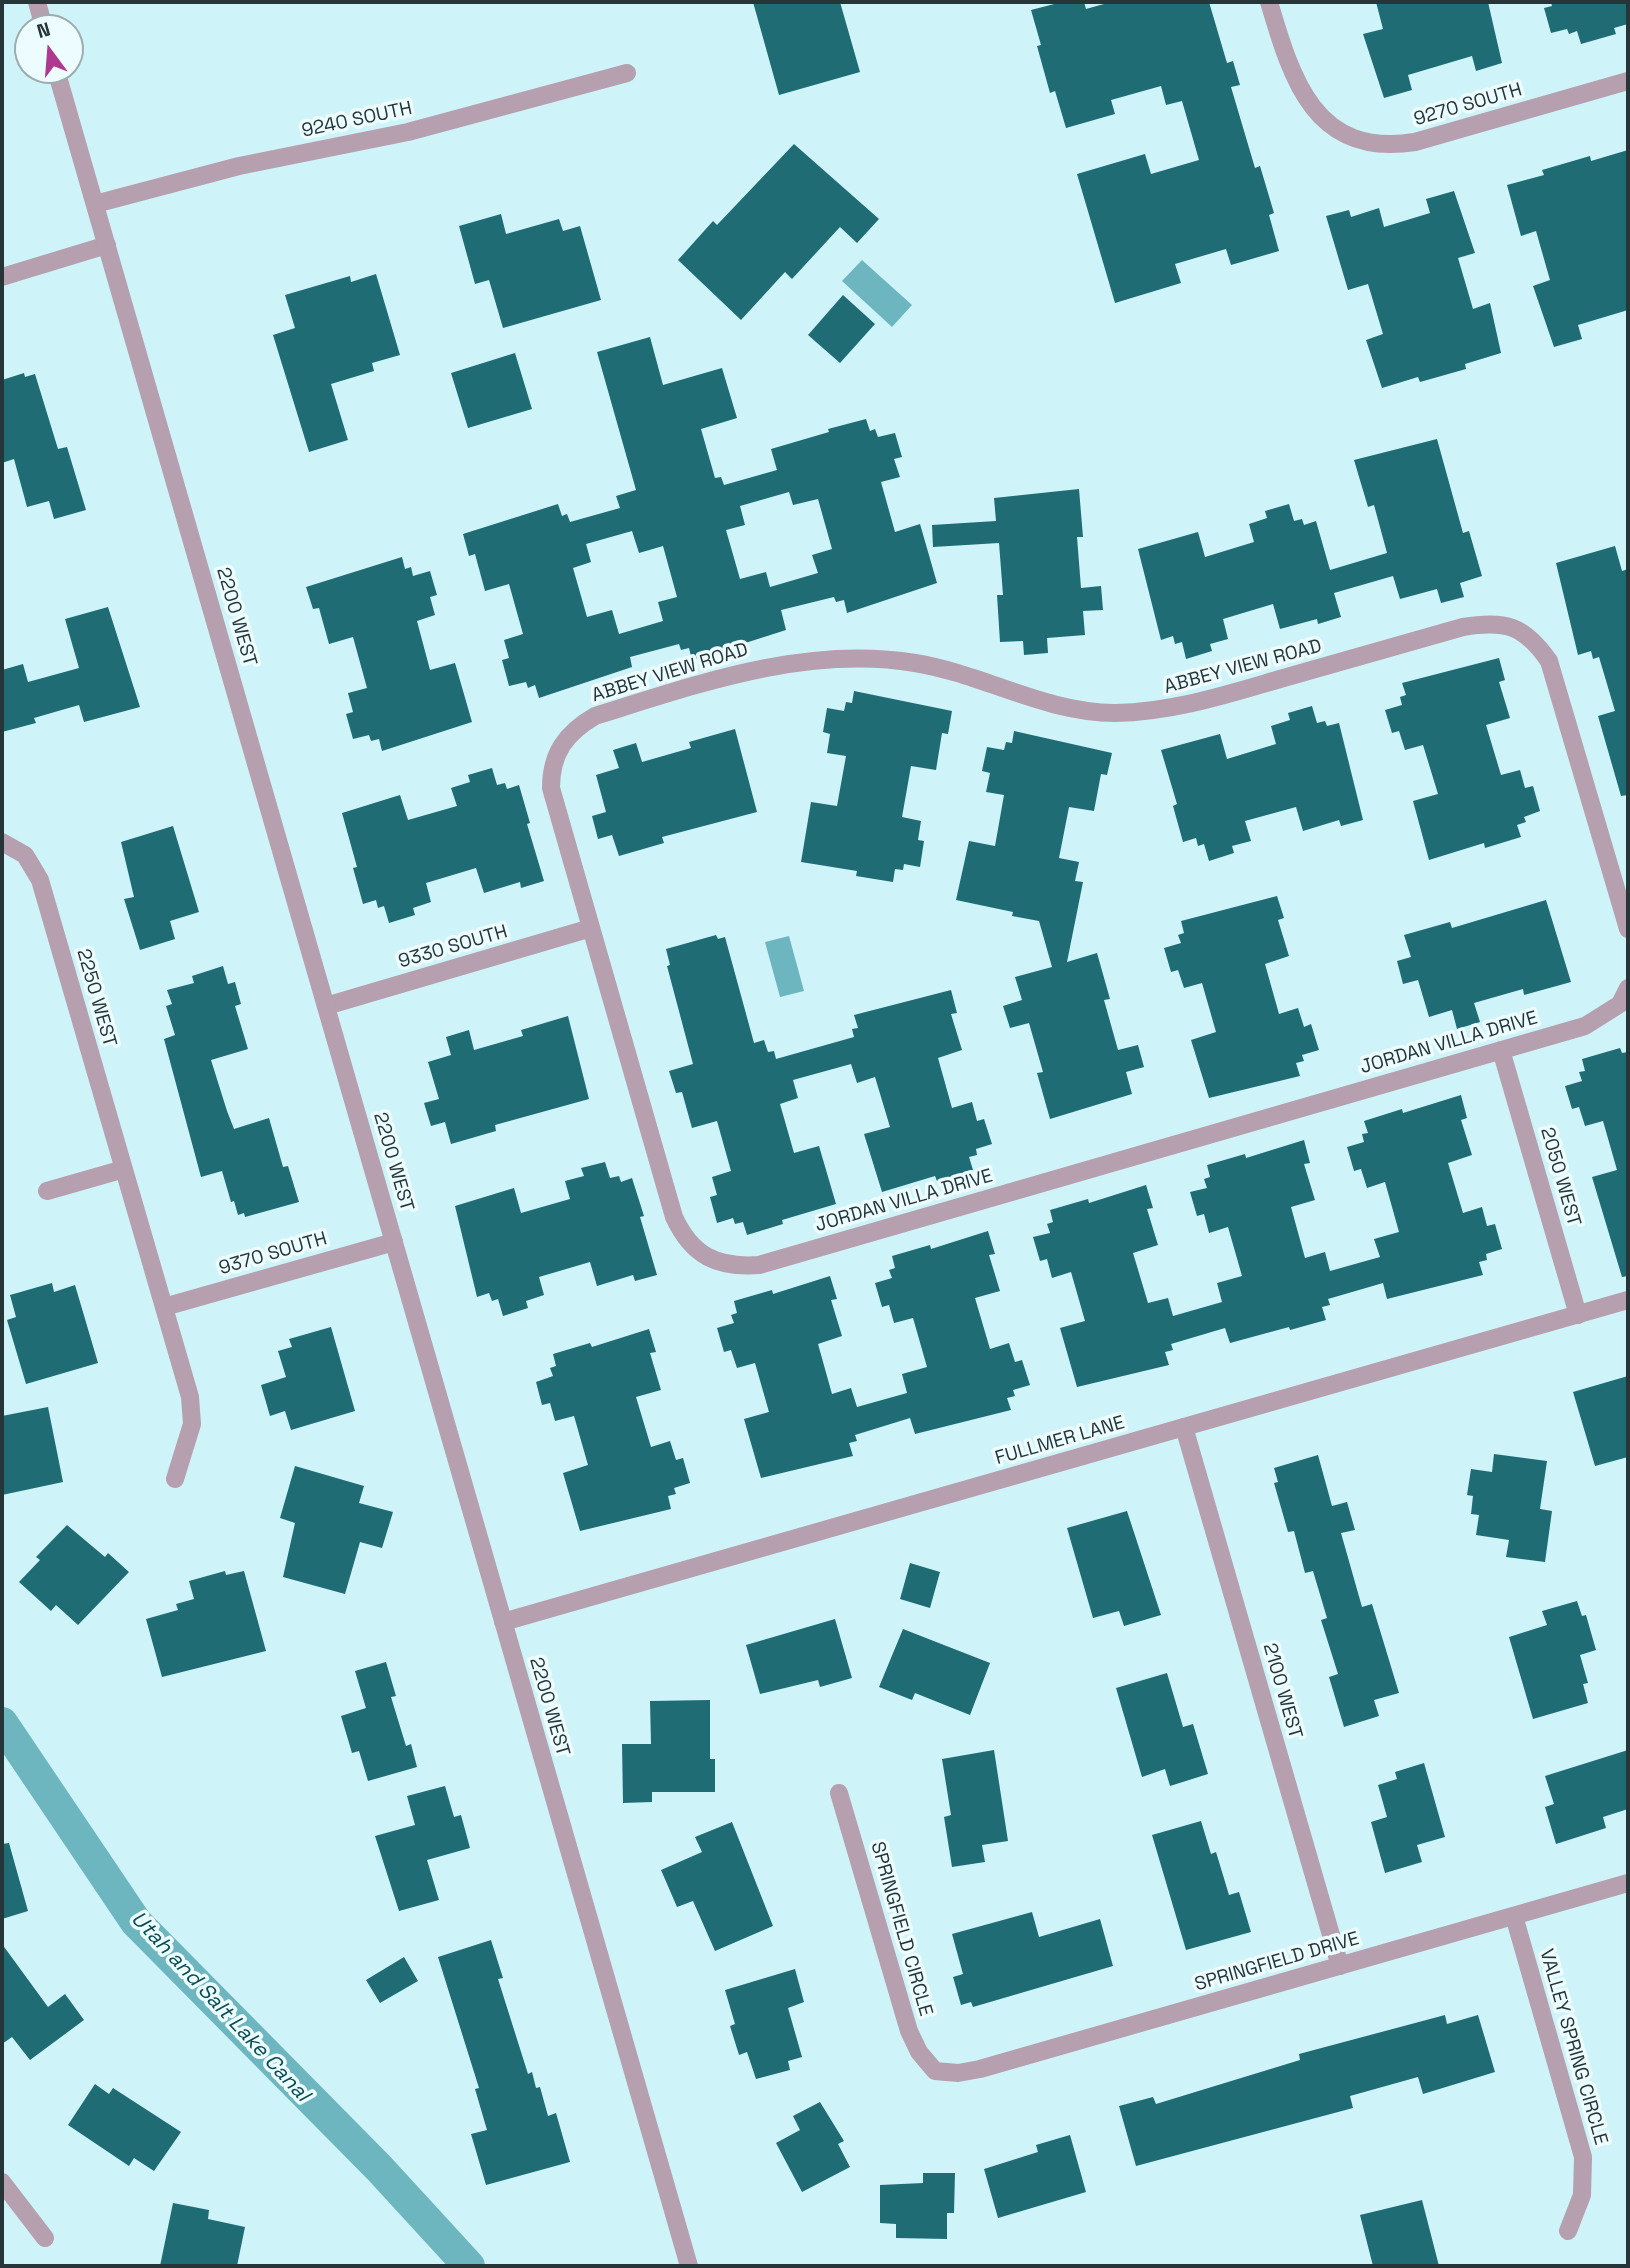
<!DOCTYPE html>
<style>
body{margin:0}
#map{position:relative;width:1630px;height:2268px;overflow:hidden;background:#cef4f9;font-family:"Space Grotesk",sans-serif}
canvas{display:block}
.frame{position:absolute;inset:0;border:4px solid #263537;pointer-events:none}
.north{position:absolute;left:14px;top:14px;width:70px;height:70px;box-sizing:border-box;background:#edfcfe;border:2px solid #9dacae;border-radius:50%;rotate:344deg;font-size:19px;font-weight:700;line-height:28px;text-align:center;color:#263537}
.north::after{content:'';display:block;margin:auto;width:24px;height:32px;background:#af3990;clip-path:polygon(50% 0,100% 100%,50% 72%,0 100%)}
</style>
<div id="map">
<canvas width="1630" height="2268"></canvas>
<div class="frame"></div>
<div class="north">N</div>
</div>
<script>
const ctx = document.querySelector('canvas').getContext('2d');
ctx.lineJoin = 'round';
function fillPath(path, color) {
  ctx.fillStyle = color;
  ctx.fill(path, 'evenodd');
}
function stroke(path, color, width, dash) {
  ctx.strokeStyle = color;
  ctx.lineWidth = width;
  ctx.lineCap = dash ? 'butt' : 'round';
  ctx.setLineDash(dash || []);
  ctx.stroke(path);
}
function drawText(font, color, halo, rows, align = 'center') {
  ctx.font = font + ' "Space Grotesk",sans-serif';
  ctx.lineWidth = 7;
  ctx.setLineDash([]);
  ctx.textBaseline = 'middle';
  ctx.strokeStyle = halo;
  ctx.fillStyle = color;
  for (const [text, x, y, turn = 0] of rows) {
    ctx.save();
    ctx.translate(x, y);
    ctx.rotate((+turn || 0) * Math.PI / 180);
    ctx.textAlign = isNaN(turn) ? turn : align;
    if (halo) ctx.strokeText(text, 0, 0);
    ctx.fillText(text, 0, 0);
    ctx.restore();
  }
}
const water = new Path2D(`
 M862 260 912 305 892 327 842 281Z
 M789 936 804 991 780 997 765 942Z`);
const canal = new Path2D(`
 M2 1723 136 1922 379 2168 469 2266`);
const building = new Path2D(`
 M753 2H840L860 72 779 95Z
 M1062 2H1084L1086 9 1111 2H1209L1227 63 1233 61 1240 85 1231 87 1255 168 1260 166 1274 213 1269 215 1279 251 1231 265 1226 249 1175 264 1181 283 1115 303 1077 174 1145 154 1151 174 1199 160 1182 101 1166 105 1161 86 1111 100 1115 114 1066 128 1055 91 1050 93 1037 46 1041 45 1031 10Z
 M1376 2H1488L1502 63 1476 71 1472 56 1408 75 1412 90 1384 98 1363 34 1383 29Z
 M1551 2H1628V24L1614 28 1616 34 1581 44 1577 31 1569 34 1567 29 1551 33 1544 8 1552 6Z
 M794 144 879 219 857 243 840 227 792 279 785 272 741 320 678 260 713 221 717 225Z
 M1628 150V310L1578 325 1582 339 1554 347 1533 286 1550 280 1536 231 1521 236 1507 185 1544 175 1542 170 1590 156 1591 161Z
 M1454 191 1475 253 1458 258 1473 309 1490 303 1501 353 1465 364 1466 369 1420 382 1418 377 1382 388 1366 340 1383 334 1368 284 1348 290 1326 216 1349 210 1351 217 1379 208 1384 227 1430 213 1426 199Z
 M501 214 506 234 559 219 563 231 580 226 601 300 503 328 489 280 475 284 459 226Z
 M376 274 400 355 372 363 374 371 331 384 348 440 309 452 273 335 295 328 285 295 350 276 351 282Z
 M843 295 875 324 840 363 808 335Z
 M650 337 663 385 722 368 737 418 701 429 715 478 721 477 724 485 777 470 771 449 829 432 828 429 866 419 870 431 875 429 878 437 895 433 902 457 894 459 900 477 881 482 895 532 920 524 937 583 847 613 844 600 836 602 834 597 781 610 786 630 692 660 689 648 681 650 679 644 630 657 632 667 539 698 535 685 528 688 526 682 509 686 502 660 509 658 504 640 523 634 509 584 485 591 475 554 469 556 463 534 558 504 562 516 567 514 570 522 620 508 616 496 636 490 597 352ZM789 492 793 505 818 499 832 549 812 555 818 573 770 587 766 572 740 579 726 530 745 525 740 506ZM632 531 639 553 663 546 677 597 658 602 663 621 619 634 612 610 587 617 573 568 591 562 586 544Z
 M515 353 532 409 468 428 451 373Z
 M24 373 25 377 35 374 58 449 67 447 86 510 54 519 49 501 27 507 14 459 2 463V380Z
 M1437 439 1463 533 1469 531 1482 576 1460 583 1464 597 1441 603 1437 589 1400 599 1393 576 1334 593 1341 617 1318 624 1317 619 1280 629 1273 604 1223 619 1228 639 1210 644 1212 651 1186 659 1182 642 1175 644 1173 636 1161 640 1138 549 1198 532 1205 557 1254 542 1249 524 1267 518 1265 511 1289 504 1294 521 1302 519 1304 525 1316 521 1330 570 1387 553 1374 505 1368 507 1354 460Z
 M1079 489 1083 537H1077L1081 588 1101 586 1103 610 1083 611 1085 635 1047 638 1048 653 1024 655 1023 641 1000 642 997 595H1003L999 543 933 547 932 525 996 521 994 498Z
 M1615 546 1622 571 1628 569V795L1621 796 1598 716 1615 711 1599 657 1593 659 1591 651 1578 655 1556 563Z
 M402 557 405 569 411 567 413 576 430 571 437 595 430 597 435 615 417 621 430 670 455 663 472 722 382 751 379 739 371 741 369 735 353 739 346 714 353 712 348 693 367 688 353 637 329 644 319 608 313 609 306 587Z
 M108 607 140 707 84 722 79 705 34 718 36 723 2 732V670L23 664 28 682 79 668 65 619Z
 M1499 658 1505 680 1499 682 1510 718 1486 725 1501 775 1520 770 1525 788 1533 786 1540 811 1524 817 1526 822 1517 825 1521 837 1485 848 1484 843 1429 860 1413 801 1438 794 1423 745 1405 750 1399 731 1392 733 1385 710 1402 705 1400 697 1406 695 1402 683Z
 M854 691 952 711 948 734 942 733 936 770 911 766 902 817 921 821 918 840 924 841 920 867 904 864 903 870 895 869 893 882 856 876 857 871 801 862 811 802 837 806 846 756 827 753 830 734 823 732 827 708 844 711 846 702 852 703Z
 M1312 706 1317 723 1325 721 1327 726 1339 723 1363 820 1341 826 1339 820 1303 831 1296 807 1245 821 1251 841 1232 846 1234 853 1209 861 1204 844 1198 846 1196 838 1183 842 1173 806 1177 804 1161 750 1220 734 1227 759 1276 744 1271 726 1290 720 1288 713Z
 M735 729 757 812 662 837 664 843 619 856 612 835 598 839 592 816 606 812 596 775 619 768 613 750 636 743 642 762 691 748 689 742Z
 M1014 731 1112 753 1107 775 1101 774 1094 811 1069 807 1059 858 1079 862 1075 881 1083 882 1067 962 1097 953 1110 999 1104 1000 1118 1050 1138 1045 1144 1067 1126 1072 1132 1094 1050 1119 1037 1073 1043 1072 1029 1023 1010 1028 1003 1006 1022 1000 1015 977 1052 967 1039 921 1012 916 1013 912 956 900 969 841 995 846 1004 795 986 792 990 773 982 771 987 747 1004 750 1006 742 1012 743Z
 M492 768 497 785 505 783 507 789 519 785 530 823 527 824 544 881 521 888 520 882 484 893 476 868 426 883 431 902 413 908 415 915 389 923 384 906 378 908 376 900 363 904 353 868 357 867 342 813 400 795 408 820 457 806 451 788 470 782 468 775Z
 M173 826 199 912 170 921 175 939 140 950 124 899 134 897 121 842Z
 M1277 896 1284 918 1278 920 1289 956 1265 964 1279 1014 1298 1008 1304 1027 1311 1024 1319 1050 1302 1055 1304 1061 1296 1063 1300 1076 1209 1098 1191 1040 1216 1032 1202 983 1184 988 1178 970 1171 972 1164 948 1181 943 1178 935 1184 933 1181 921Z
 M1546 900 1571 982 1524 995 1523 989 1474 1003 1480 1022 1457 1029 1452 1010 1429 1017 1418 980 1403 984 1397 961 1411 957 1404 935 1450 922 1452 928Z
 M716 935 718 939 725 937 754 1043 764 1040 768 1052 774 1051 776 1059 854 1037 852 1029 858 1028 854 1015 951 990 957 1013 951 1014 962 1050 938 1058 952 1108 972 1102 977 1121 984 1119 992 1144 976 1149 977 1155 969 1157 973 1170 937 1181 935 1176 882 1192 864 1134 890 1127 875 1077 857 1083 851 1064 793 1080 798 1098 780 1104 794 1153 819 1146 836 1204 782 1220 783 1224 747 1235 743 1222 735 1224 733 1218 717 1223 710 1197 717 1195 712 1177 731 1171 717 1121 692 1128 682 1092 676 1093 669 1071 693 1064 667 966 670 965 666 949Z
 M223 966 228 984 235 982 241 1004 235 1006 248 1049 211 1060 227 1111 234 1129 269 1118 283 1167 288 1166 299 1202 245 1217 244 1213 238 1215 234 1201 231 1202 222 1171 201 1177 164 1039 175 1035 166 1006 172 1004 167 990 194 983 192 976Z
 M568 1016 589 1099 495 1125 496 1131 451 1144 445 1122 431 1126 424 1103 439 1099 428 1062 451 1055 446 1037 469 1030 474 1050 523 1036 521 1030Z
 M1620 1048 1622 1053 1628 1052V1276L1622 1277 1592 1177 1617 1170 1603 1121 1585 1126 1579 1107 1572 1109 1565 1086 1582 1081 1579 1072 1585 1071 1582 1059Z
 M1461 1095 1467 1118 1461 1120 1472 1155 1448 1163 1463 1213 1482 1207 1487 1226 1495 1224 1502 1249 1486 1254 1487 1260 1479 1262 1483 1275 1387 1299 1383 1283 1328 1299 1330 1305 1322 1307 1326 1320 1290 1330 1289 1327 1230 1343 1225 1328 1171 1344 1173 1350 1165 1352 1169 1365 1077 1387 1060 1328 1085 1321 1071 1272 1052 1278 1047 1259 1040 1261 1033 1237 1050 1233 1047 1224 1053 1222 1050 1210 1088 1199 1089 1203 1146 1185 1153 1208 1147 1209 1158 1245 1133 1253 1148 1303 1168 1298 1173 1316 1222 1302 1217 1283 1242 1276 1228 1227 1209 1233 1204 1214 1197 1216 1190 1192 1207 1188 1204 1179 1210 1177 1207 1165 1245 1154 1246 1158 1304 1140 1310 1163 1304 1164 1315 1200 1291 1207 1305 1258 1325 1252 1330 1271 1380 1257 1374 1239 1399 1232 1385 1182 1367 1188 1361 1169 1354 1171 1347 1147 1364 1142 1362 1134 1368 1133 1364 1121 1402 1109 1403 1113Z
 M605 1162 610 1178 619 1176 621 1182 632 1178 644 1216 640 1217 657 1275 635 1281 633 1275 597 1286 590 1262 539 1277 544 1295 526 1301 528 1308 503 1316 498 1299 492 1301 489 1293 477 1297 455 1206 514 1188 521 1213 570 1199 565 1181 584 1176 581 1168Z
 M988 1231 995 1254 989 1255 1000 1291 975 1298 990 1349 1009 1343 1015 1362 1022 1360 1030 1385 1013 1390 1015 1396 1007 1398 1011 1410 915 1434 910 1418 855 1435 857 1441 849 1443 853 1456 761 1478 744 1419 769 1412 755 1363 737 1368 731 1350 724 1352 717 1328 734 1323 731 1315 737 1313 734 1301 772 1290 773 1294 830 1276 837 1299 831 1300 842 1336 818 1344 832 1394 851 1388 857 1407 907 1393 902 1374 927 1367 913 1318 894 1323 889 1305 882 1307 875 1283 892 1278 889 1270 895 1268 892 1256 930 1245 931 1249Z
 M52 1283 54 1292 75 1285 98 1363 26 1384 7 1320 16 1317 10 1295Z
 M331 1327 355 1411 291 1430 285 1411 270 1416 261 1385 286 1377 278 1351 292 1347 289 1339Z
 M649 1329 656 1352 650 1353 661 1390 636 1397 651 1447 670 1441 676 1460 683 1458 690 1483 674 1488 676 1494 668 1496 671 1509 580 1531 563 1473 588 1465 574 1416 555 1421 550 1403 542 1405 536 1382 553 1376 550 1368 556 1366 553 1354 590 1343 592 1347Z
 M1628 1376V1457L1595 1466 1573 1392Z
 M48 1407 63 1482 2 1495V1416Z
 M1494 1454 1547 1461 1540 1509 1552 1511 1545 1562 1506 1557 1509 1540 1476 1535 1479 1515 1471 1514 1473 1496 1467 1495 1471 1469 1492 1472Z
 M1318 1455 1332 1506 1347 1502 1355 1530 1341 1533 1362 1607 1372 1604 1399 1693 1374 1700 1379 1716 1344 1727 1329 1677 1338 1674 1321 1620 1327 1618 1313 1571 1305 1573 1294 1531 1288 1532 1274 1483 1278 1482 1274 1468Z
 M295 1466 364 1486 359 1503 393 1512 382 1548 360 1542 345 1594 283 1577 295 1523 280 1518Z
 M1127 1511 1161 1615 1124 1626 1119 1611 1093 1618 1067 1528Z
 M67 1525 105 1557 108 1553 129 1572 78 1625 56 1605 51 1611 19 1582 40 1560 36 1557Z
 M910 1563 940 1572 930 1608 900 1599Z
 M225 1571 226 1575 244 1571 266 1651 162 1677 146 1619 178 1610 176 1604 194 1599 189 1581Z
 M1577 1601 1582 1616 1586 1615 1596 1650 1580 1655 1588 1683 1583 1684 1588 1703 1533 1719 1509 1637 1547 1625 1542 1611Z
 M835 1619 852 1678 820 1687 818 1680 760 1694 746 1645Z
 M903 1629 990 1663 970 1715 915 1693 912 1700 879 1687Z
 M386 1662 396 1696 391 1697 406 1746 411 1744 417 1767 368 1781 359 1751 352 1753 341 1716 366 1708 355 1671Z
 M1167 1673 1183 1727 1193 1724 1208 1774 1170 1786 1165 1769 1142 1777 1116 1688Z
 M710 1700V1759H715V1792H652V1802L623 1803 622 1744H651L650 1701Z
 M994 1750 1008 1841 982 1845 985 1862 952 1867 944 1817 951 1815 942 1759Z
 M1628 1750V1809L1603 1817 1606 1828 1556 1844 1545 1807 1554 1804 1545 1776Z
 M1424 1763 1445 1837 1417 1845 1422 1862 1385 1873 1371 1822 1387 1817 1378 1785 1397 1779 1395 1772Z
 M445 1786 454 1817 461 1815 470 1848 427 1860 439 1900 399 1911 375 1836 415 1825 407 1796Z
 M1201 1821 1211 1854 1216 1852 1229 1895 1239 1892 1251 1932 1186 1950 1152 1835Z
 M732 1822 773 1926 715 1951 693 1901 677 1907 661 1870 702 1852 695 1837Z
 M9 1843 28 1911 2 1919V1844Z
 M1032 1912 1039 1937 1100 1919 1113 1966 973 2007 971 2002 961 2005 953 1977 963 1974 952 1934Z
 M491 1940 503 1978 498 1979 528 2074 532 2072 536 2088 540 2087 548 2116 556 2113 570 2162 486 2185 471 2134 487 2130 475 2089 479 2088 438 1957Z
 M2 1944 48 2007 65 1994 84 2020 30 2060 12 2037 2 2044Z
 M404 1957 418 1981 380 2003 366 1980Z
 M795 1969 804 2002 788 2008 802 2057 788 2061 790 2070 756 2079 747 2052 739 2055 730 2026 735 2024 725 1990Z
 M1445 2015 1447 2024 1478 2015 1495 2072 1423 2094 1418 2077 1350 2096 1353 2108 1136 2166 1119 2106 1153 2097 1156 2104 1300 2060 1299 2054Z
 M95 2084 109 2094 113 2088 181 2132 154 2171 134 2158 129 2166 68 2125Z
 M820 2102 844 2141 838 2144 850 2167 802 2192 776 2143 800 2130 793 2116Z
 M1070 2135 1086 2192 998 2218 984 2169 1038 2152 1036 2145Z
 M923 2173H955L954 2213H947V2239L896 2238V2224L880 2223V2185L923 2183Z
 M1422 2200 1439 2266H1373L1360 2215Z
 M173 2203 209 2210 208 2219 245 2227 237 2266H160Z`);
const minor = new Path2D(`
 M1269 2C1292 80 1315 158 1415 142L1628 81
 M95 204 239 166 408 132 627 73
 M2 277 107 245
 M2 842 25 855 40 880 190 1397 192 1424 175 1479
 M1628 929 1549 661C1524 625 1505 620 1463 627 1402 644 1341 662 1280 679 1225 695 1172 712 1115 713 1045 713 983 674 915 663 806 645 698 684 595 716 566 733 551 753 551 788L674 1217C692 1256 717 1268 759 1265L1585 1026 1620 1004 1628 988
 M326 1006 591 928
 M1501 1050 1578 1315
 M47 1191 124 1169
 M164 1307 394 1242
 M1184 1427 1340 1966
 M839 1793 909 2031 919 2052 935 2071 958 2073 980 2069 1628 1883
 M1514 1916 1583 2157 1582 2195 1568 2231
 M2 2182 45 2238`);
const tertiary = new Path2D(`
 M37 2 44 28
 M56 70 689 2266
 M503 1622 1628 1300`);
const streetNames = [
 ["9270 SOUTH",1468,105,-16],
 ["9240 SOUTH",357,120,-12],
 ["2200 WEST",236,617,74],
 ["ABBEY VIEW ROAD",1243,667,-15],
 ["ABBEY VIEW ROAD",670,673,-17],
 ["9330 SOUTH",453,947,-16],
 ["2250 WEST",96,998,74],
 ["JORDAN VILLA DRIVE",1449,1043,-16],
 ["2200 WEST",393,1162,74],
 ["2050 WEST",1560,1177,74],
 ["JORDAN VILLA DRIVE",904,1201,-16],
 ["9370 SOUTH",273,1254,-16],
 ["FULLMER LANE",1060,1441,-16],
 ["2100 WEST",1282,1691,74],
 ["2200 WEST",549,1707,74],
 ["SPRINGFIELD CIRCLE",901,1929,74],
 ["SPRINGFIELD DRIVE",1277,1962,-16],
 ["VALLEY SPRING CIRCLE",1573,2047,74]
];
const waterNames = [
 ["Utah and Salt Lake Canal",220,2007,47]
];
fillPath(water, '#6eb6bf');
stroke(canal, '#6eb6bf', 32);
fillPath(building, '#1f6c75');
stroke(minor, '#b69fae', 18);
stroke(tertiary, '#b69fae', 18);
drawText('19px', '#263537', '#edfcfe', streetNames);
drawText('italic 21px', '#084c53', '#edfcfe', waterNames);
</script>
